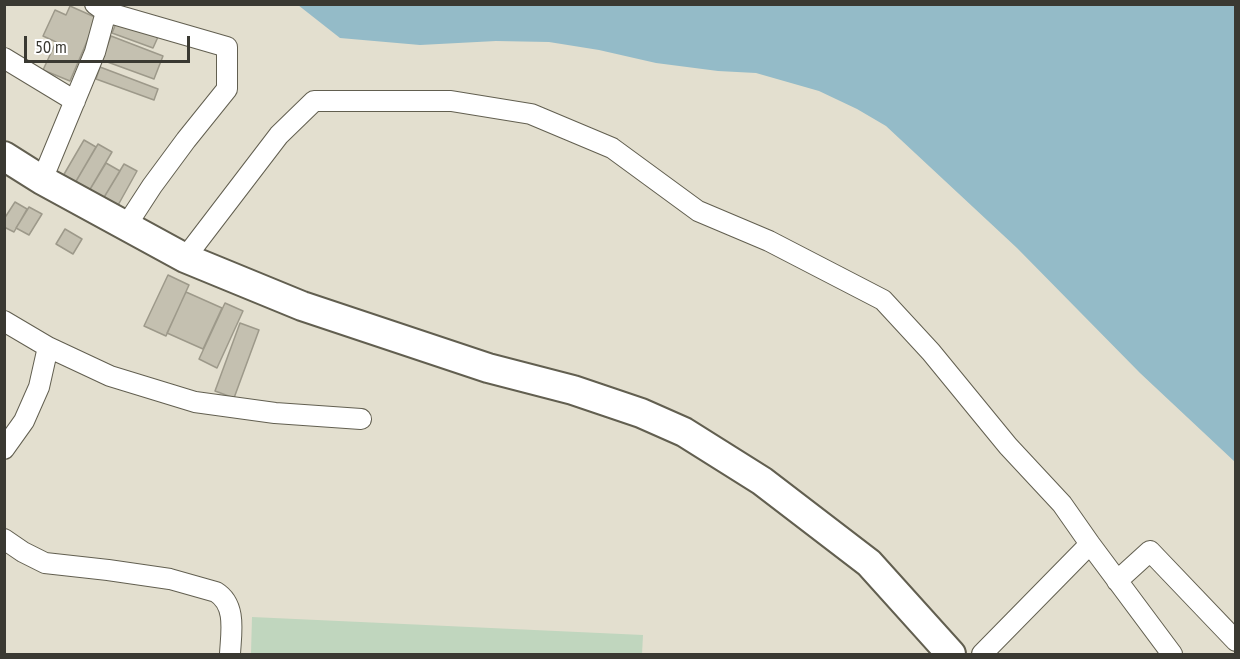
<!DOCTYPE html>
<style>
body{margin:0}
#map{position:relative;width:1240px;height:659px;overflow:hidden;background:#e3dfcf;font-family:"PT Sans Narrow",sans-serif}
canvas{display:block}
.frame{position:absolute;inset:0;border:6px solid #3a3932;pointer-events:none}
.scale{position:absolute;left:24px;top:36px;width:166px;height:27px;box-sizing:border-box;border:3px solid #3a3932;border-top:0;padding-left:8px;font-size:18px;line-height:21px;white-space:nowrap;color:#3a3932;-webkit-text-stroke:4px #fff;paint-order:stroke}
</style>
<div id="map">
<canvas width="1240" height="659"></canvas>
<div class="frame"></div>
<div class="scale">50 m</div>
</div>
<script>
const ctx = document.querySelector('canvas').getContext('2d');
ctx.lineJoin = 'round';
function fillPath(path, color) {
  ctx.fillStyle = color;
  ctx.fill(path, 'evenodd');
}
function stroke(path, color, width, dash) {
  ctx.strokeStyle = color;
  ctx.lineWidth = width;
  ctx.lineCap = dash ? 'butt' : 'round';
  ctx.setLineDash(dash || []);
  ctx.stroke(path);
}
const green = new Path2D(`
 M252 617 643 635 642 654H251Z`);
const water = new Path2D(`
 M298 5H1235V462L1140 373 1017 248 886 126 857 109 819 91 756 73 718 71 656 63 599 50 549 42 496 41 420 45 340 38Z`);
const building = new Path2D(`
 M70 6 97 18 70 81 43 70 56 42 43 36 55 10 66 15Z
 M117 21 158 37 153 48 112 33Z
 M111 36 163 56 154 79 102 60Z
 M100 67 158 89 154 100 96 79Z
 M84 140 96 147 75 183 63 176Z
 M98 144 112 152 89 191 75 183Z
 M106 163 120 171 103 199 89 191Z
 M124 164 137 171 117 207 103 199Z
 M15 202 27 209 14 232 4 227V219Z
 M29 207 42 214 29 235 16 228Z
 M65 229 82 239 73 254 56 244Z
 M168 275 189 285 166 336 144 326Z
 M186 292 222 308 203 349 167 333Z
 M225 303 243 311 217 368 199 359Z
 M240 323 259 330 234 398 215 391Z`);
const street = new Path2D(`
 M95 4 106 12 227 47V89L186 140 152 186 126 226
 M4 58 75 101
 M42 180 95 52 106 12
 M185 258 279 135 314 101H451L531 114 612 148 698 211 769 241 883 300 931 352 1008 446 1062 504 1090 544 1172 654
 M4 321 48 347 110 376 195 402 275 413 361 419
 M4 449 24 421 39 387 48 347
 M4 539 23 552 45 563 108 570 170 579 216 592C237 605 231 633 230 654
 M1117 581 1150 551 1236 641
 M982 654 1090 544`);
const secondary = new Path2D(`
 M4 156 42 180 185 258 302 306 488 368 573 390 641 413 684 432 762 481 869 563 951 654`);
fillPath(green, '#c0d6be');
fillPath(water, '#94bbc8');
fillPath(building, '#c4c0b0');
stroke(building, '#9d998a', 1.5);
stroke(street, '#625f50', 22);
stroke(secondary, '#625f50', 32);
stroke(street, '#fff', 20);
stroke(secondary, '#fff', 28);
</script>
